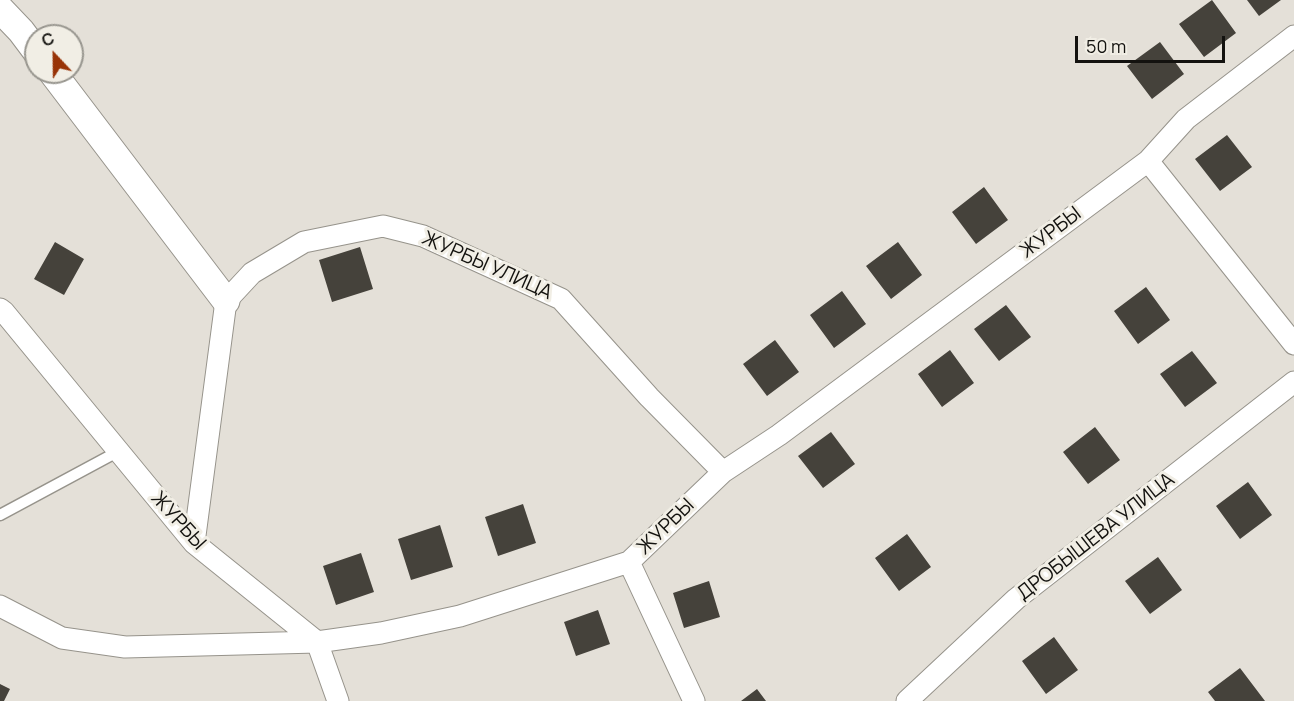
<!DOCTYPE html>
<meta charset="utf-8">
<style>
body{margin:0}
#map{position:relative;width:1294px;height:701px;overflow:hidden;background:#e4e0d8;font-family:Manrope,sans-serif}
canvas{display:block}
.north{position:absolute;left:24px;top:24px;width:60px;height:60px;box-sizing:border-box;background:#f1eee5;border:2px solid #98968f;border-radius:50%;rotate:338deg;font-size:16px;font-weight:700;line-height:24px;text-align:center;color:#13120f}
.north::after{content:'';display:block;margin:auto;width:21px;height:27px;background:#983307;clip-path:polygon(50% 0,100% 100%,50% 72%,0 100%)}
.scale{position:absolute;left:1075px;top:36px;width:150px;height:27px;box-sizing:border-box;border:3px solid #13120f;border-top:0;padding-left:8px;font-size:18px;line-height:21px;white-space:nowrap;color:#13120f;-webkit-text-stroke:4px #f1eee5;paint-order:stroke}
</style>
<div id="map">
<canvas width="1294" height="701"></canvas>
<div class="north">С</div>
<div class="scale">50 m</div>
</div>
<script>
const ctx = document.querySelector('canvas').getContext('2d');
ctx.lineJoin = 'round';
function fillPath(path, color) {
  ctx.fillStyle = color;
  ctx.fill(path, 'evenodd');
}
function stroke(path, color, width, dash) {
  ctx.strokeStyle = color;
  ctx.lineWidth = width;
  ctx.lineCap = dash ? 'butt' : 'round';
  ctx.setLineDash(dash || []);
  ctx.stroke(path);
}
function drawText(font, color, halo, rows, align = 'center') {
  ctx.font = font + ' Manrope,sans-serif';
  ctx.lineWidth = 6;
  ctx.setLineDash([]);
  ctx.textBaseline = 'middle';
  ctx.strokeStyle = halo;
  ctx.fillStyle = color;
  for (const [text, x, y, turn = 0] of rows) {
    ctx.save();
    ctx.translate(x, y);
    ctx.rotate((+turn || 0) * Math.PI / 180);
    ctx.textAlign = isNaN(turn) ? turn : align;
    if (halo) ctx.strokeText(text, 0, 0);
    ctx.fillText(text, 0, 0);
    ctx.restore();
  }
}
const building = new Path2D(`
 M1212 0 1236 33 1204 57 1179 24Z
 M1247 0H1281L1259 16Z
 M1160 42 1184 74 1152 99 1127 66Z
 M1227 135 1252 167 1220 191 1195 159Z
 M984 187 1008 220 976 244 952 212Z
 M55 242 84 259 64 295 34 279Z
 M898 242 922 275 891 299 866 266Z
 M360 247 373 289 332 302 319 260Z
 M1146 287 1170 320 1138 344 1114 311Z
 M842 291 866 324 834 348 810 315Z
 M1006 305 1031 337 999 361 974 329Z
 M775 340 799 372 767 396 743 364Z
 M950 350 974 383 942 407 918 374Z
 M1192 351 1217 383 1185 407 1160 374Z
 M1095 427 1120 460 1088 484 1063 452Z
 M831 432 855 464 823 488 798 456Z
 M1248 482 1272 515 1240 539 1216 506Z
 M523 504 536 543 498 556 485 517Z
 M440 525 453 567 411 580 398 539Z
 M907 534 931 567 899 591 875 558Z
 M361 553 374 592 336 605 323 566Z
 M1158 557 1182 590 1150 614 1125 581Z
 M709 581 720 617 684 628 673 593Z
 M598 610 610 644 576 656 564 622Z
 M1054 637 1078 670 1046 694 1022 661Z
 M1240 668 1265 701H1215L1208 692Z
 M0 684 10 689 4 701H0Z
 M757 689 766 701H741Z`);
const service = new Path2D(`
 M0 515 119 451`);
const minor = new Path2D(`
 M1148 161 1294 344
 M0 309 4 312 194 543 317 642 381 633 460 616 629 562 723 472 779 435 1148 161 1186 119 1294 36
 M194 543 226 301 252 273 304 242 383 226 423 236 561 299 649 397 723 472
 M629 562 694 701
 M0 606 62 638 125 647 317 642 338 701
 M907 701 1016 599 1294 382`);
const tertiary = new Path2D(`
 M0 9 21 31 36 51
 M52 72 226 301`);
const streetNames = [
 ["ЖУРБЫ",1051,233,-37],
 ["ЖУРБЫ УЛИЦА",487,266,24],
 ["ЖУРБЫ",178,521,48],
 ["ЖУРБЫ",666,527,-44],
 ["ДРОБЫШЕВА УЛИЦА",1096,537,-38]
];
fillPath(building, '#45423b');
stroke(service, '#96938b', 13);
stroke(minor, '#96938b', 23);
stroke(tertiary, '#96938b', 29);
stroke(service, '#fff', 10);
stroke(minor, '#fff', 21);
stroke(tertiary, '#fff', 27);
drawText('20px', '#13120f', '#f1eee5', streetNames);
</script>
